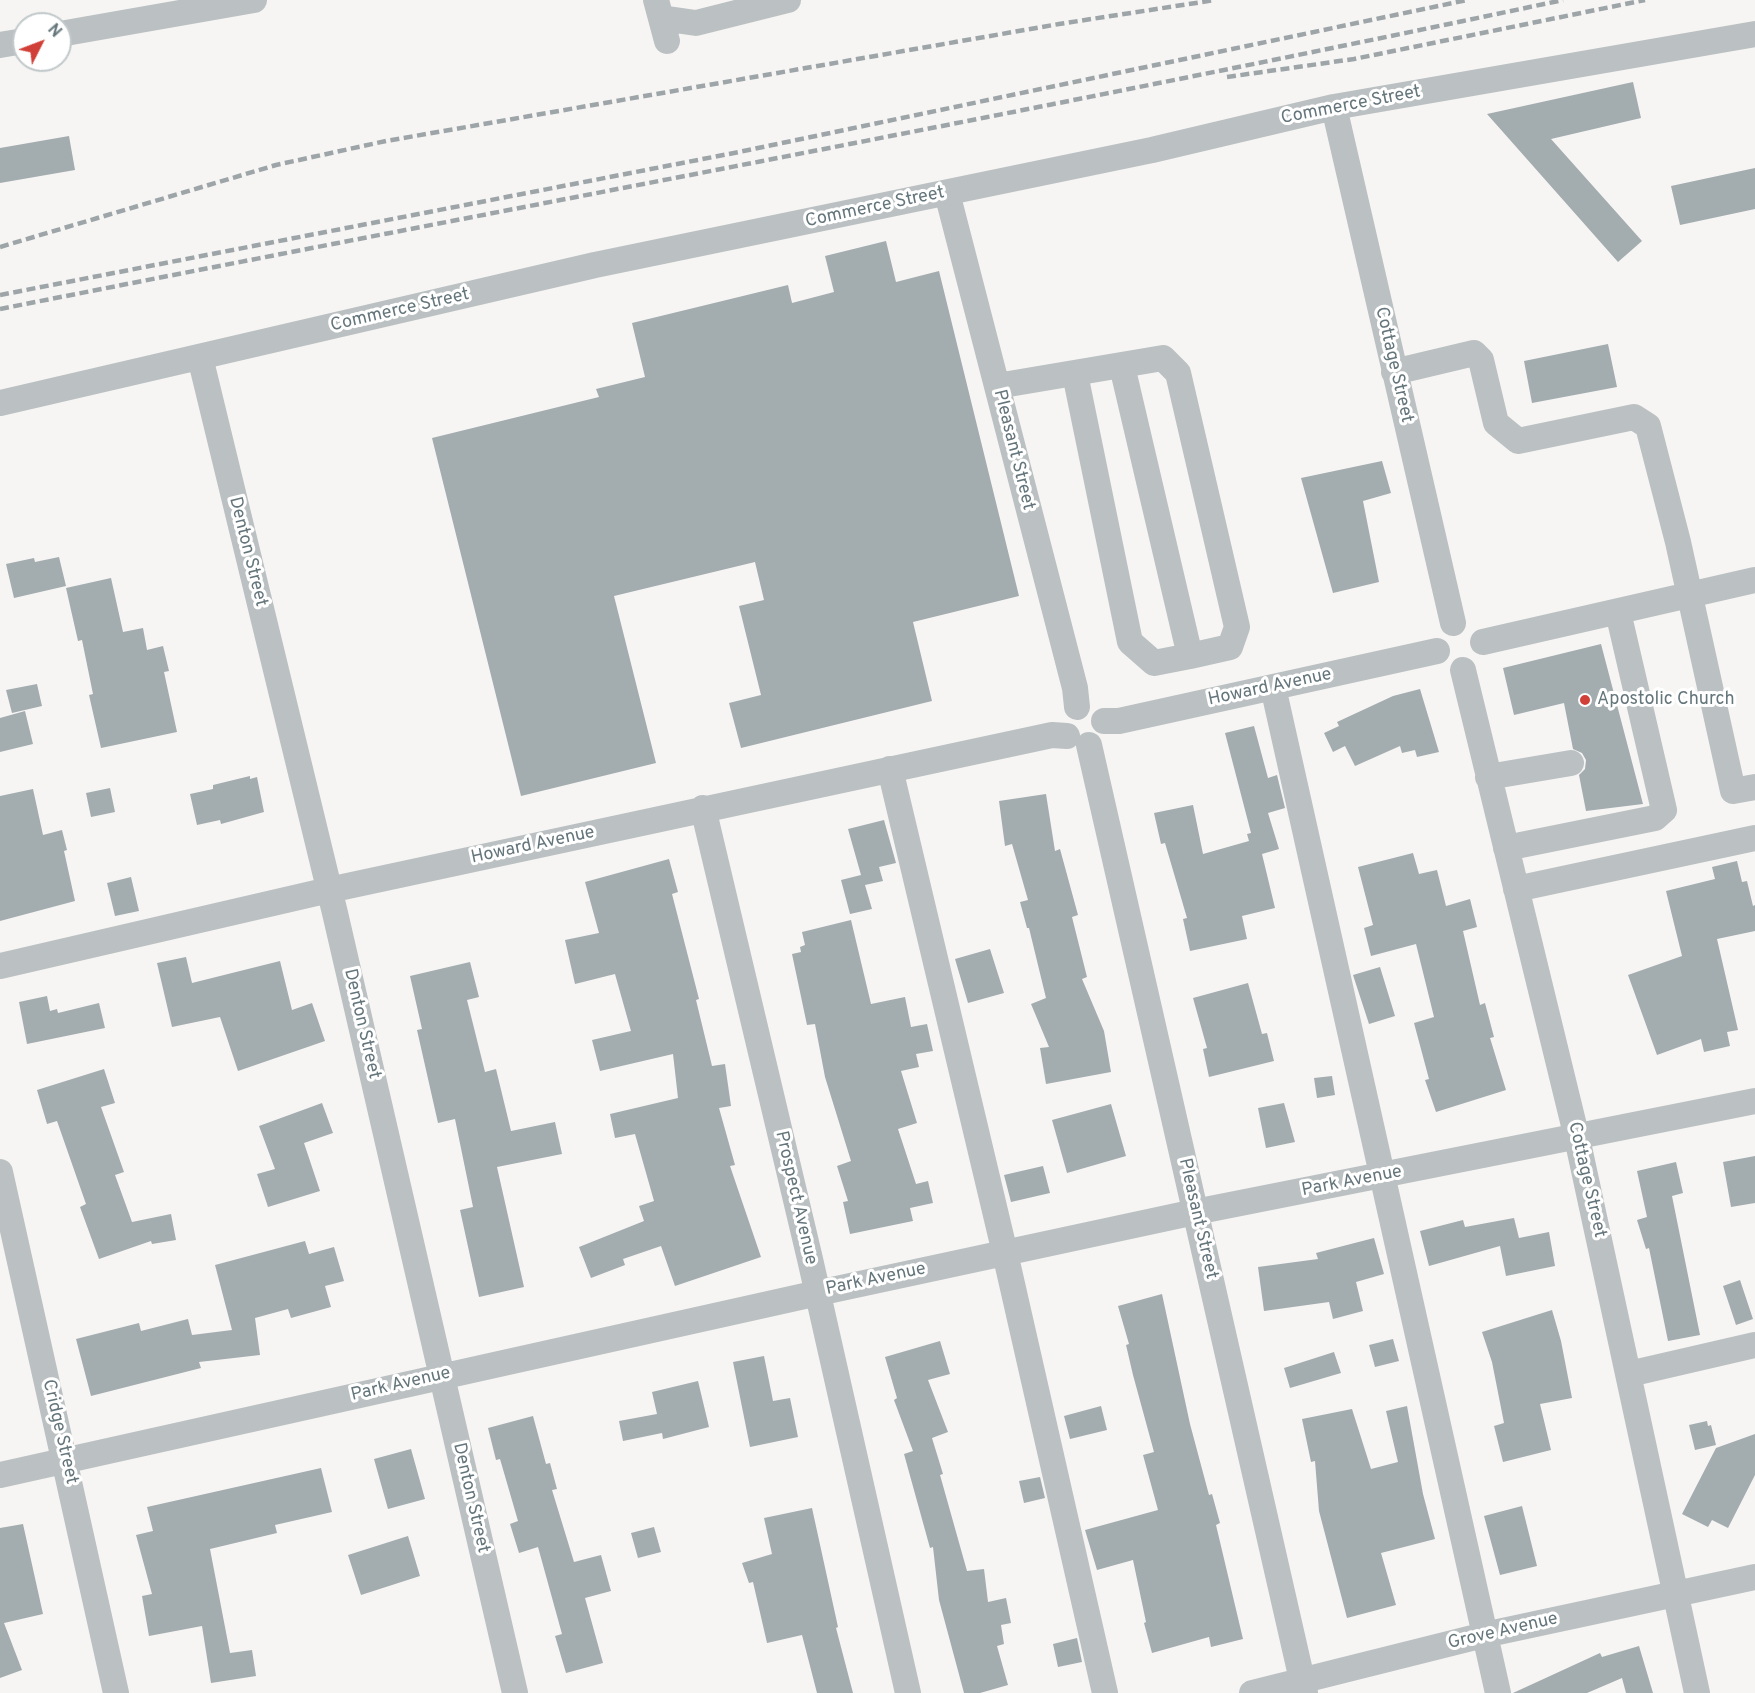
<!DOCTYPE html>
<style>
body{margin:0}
#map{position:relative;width:1755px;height:1693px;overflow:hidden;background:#f6f5f3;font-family:Overpass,sans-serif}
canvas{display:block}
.north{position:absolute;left:12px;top:12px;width:60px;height:60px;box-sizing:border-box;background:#fff;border:2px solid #c1c8ca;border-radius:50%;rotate:48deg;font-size:16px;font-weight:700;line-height:24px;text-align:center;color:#64757b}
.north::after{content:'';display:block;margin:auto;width:21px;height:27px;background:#d14038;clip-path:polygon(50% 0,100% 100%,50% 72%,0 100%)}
</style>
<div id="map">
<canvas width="1755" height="1693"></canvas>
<div class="north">N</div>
</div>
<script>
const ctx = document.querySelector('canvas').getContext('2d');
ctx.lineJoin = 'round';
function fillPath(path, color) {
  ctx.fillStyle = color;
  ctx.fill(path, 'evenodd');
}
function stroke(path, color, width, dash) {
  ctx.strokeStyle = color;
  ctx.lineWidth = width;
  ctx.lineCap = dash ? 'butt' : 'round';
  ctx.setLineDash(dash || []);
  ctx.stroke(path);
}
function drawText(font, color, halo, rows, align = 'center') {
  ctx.font = font + ' Overpass,sans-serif';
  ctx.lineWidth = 6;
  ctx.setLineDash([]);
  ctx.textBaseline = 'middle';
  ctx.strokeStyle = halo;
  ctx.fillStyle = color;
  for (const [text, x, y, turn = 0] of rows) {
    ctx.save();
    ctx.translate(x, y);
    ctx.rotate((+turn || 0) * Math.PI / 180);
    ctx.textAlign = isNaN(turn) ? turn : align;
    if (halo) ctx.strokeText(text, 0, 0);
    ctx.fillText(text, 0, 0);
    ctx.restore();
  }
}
const building = new Path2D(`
 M1633 82 1641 118 1551 139 1642 241 1618 262 1487 114Z
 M69 136 75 170 0 183V148Z
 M1755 168V209L1680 225 1671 186Z
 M886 241 896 282 939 271 1019 596 913 622 932 701 741 748 729 703 761 695 739 606 764 600 755 562 614 596 656 763 521 796 432 438 599 397 596 389 645 377 632 323 788 285 792 303 834 292 825 256Z
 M1608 344 1617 387 1532 403 1524 361Z
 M1382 461 1391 493 1363 501 1379 582 1333 593 1301 478Z
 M59 557 66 586 14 598 6 564 34 558 35 562Z
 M111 578 123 632 143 628 147 650 163 646 169 671 164 672 177 732 101 748 89 695 93 694 82 640 78 641 66 588Z
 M1601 644 1643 804 1586 811 1579 775 1585 769 1586 760 1582 753 1573 749 1564 703 1514 715 1503 668Z
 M37 684 42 706 12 713 6 690Z
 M1420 689 1439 752 1417 757 1415 750 1402 753 1400 746 1355 766 1345 746 1333 752 1324 733 1339 726 1337 722 1393 696Z
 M25 711 33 744 0 752V718Z
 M1254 726 1268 778 1277 775 1285 808 1268 813 1279 849 1262 854 1275 908 1242 916 1247 939 1190 951 1183 919 1187 918 1165 843 1161 844 1154 813 1193 805 1203 854 1249 841 1247 834 1251 833 1225 733Z
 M250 776V779L257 777 264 812 221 824 220 820 197 825 190 794 213 789V785Z
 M110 788 115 812 91 817 86 793Z
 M33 789 43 835 62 830 67 850 64 851 75 901 0 921V796Z
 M1046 794 1055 851 1060 849 1078 915 1072 917 1087 977 1082 979 1104 1031 1111 1072 1046 1084 1040 1048 1049 1047 1031 1004 1046 998 1029 928H1027L1020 902 1028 900 1012 844 1005 846 999 801Z
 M884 820 896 863 879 867 883 881 865 885 872 909 850 914 841 880 861 875 848 829Z
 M1413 853 1419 874 1437 870 1446 906 1470 899 1477 927 1463 931 1480 1005 1485 1003 1494 1037 1490 1038 1506 1090 1436 1112 1425 1080 1429 1079 1414 1023 1434 1017 1416 944 1371 956 1364 928 1373 925 1358 867Z
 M669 859 678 892 672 894 699 999 696 1000 712 1066 725 1064 731 1106 719 1108 735 1165 730 1166 761 1257 675 1286 661 1246 623 1259 625 1265 591 1278 579 1247 644 1221 639 1206 654 1201 635 1134 615 1138 610 1114 678 1098 673 1054 600 1071 592 1040 631 1031 615 974 575 984 565 940 599 933 585 882Z
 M1737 861 1742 882 1747 881 1753 906 1755 905V931L1717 939 1738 1030 1727 1032 1730 1046 1704 1052 1701 1039 1657 1055 1628 975 1682 956 1666 891 1715 879 1712 867Z
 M131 877 139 911 115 916 107 883Z
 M851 920 871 1004 905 997 911 1027 927 1024 933 1051 916 1054 919 1067 901 1071 917 1123 898 1129 916 1184 928 1181 933 1203 910 1208 913 1221 850 1234 843 1202 848 1201 837 1166 851 1161 825 1077 815 1024 807 1025 792 954 801 952 800 947 805 945 802 932Z
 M990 949 1004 993 968 1003 955 959Z
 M186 957 192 983 280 961 292 1010 312 1003 325 1041 238 1071 220 1017 172 1027 157 963Z
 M470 962 479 997 467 1000 485 1072 496 1069 511 1131 555 1122 562 1154 497 1167 524 1287 479 1297 460 1210 473 1207 455 1119 438 1123 417 1030 422 1029 410 976Z
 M1380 967 1395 1016 1369 1024 1353 975Z
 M1248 983 1262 1034 1267 1033 1274 1061 1209 1077 1203 1049 1207 1048 1193 998Z
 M47 996 50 1011 57 1009 58 1013 99 1003 105 1028 27 1044 19 1002Z
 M104 1069 115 1103 101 1107 124 1172 115 1175 132 1222 171 1214 176 1240 152 1244 151 1241 99 1259 80 1207 86 1204 57 1121 47 1124 37 1090Z
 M1332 1076 1335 1095 1317 1098 1314 1078Z
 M322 1103 333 1133 304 1143 320 1191 268 1207 257 1174 275 1169 259 1126Z
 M1284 1103 1295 1142 1266 1148 1258 1108Z
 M1111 1104 1126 1156 1067 1173 1052 1120Z
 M1755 1156V1203L1731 1207 1723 1162Z
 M1676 1162 1683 1193 1672 1196 1700 1335 1668 1341 1649 1248 1646 1249 1637 1220 1647 1217 1637 1171Z
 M1043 1166 1050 1193 1011 1202 1004 1175Z
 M1514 1218 1519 1238 1549 1232 1555 1266 1506 1276 1500 1246 1429 1266 1420 1231 1463 1220 1465 1227Z
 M1374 1238 1384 1274 1356 1282 1363 1311 1333 1319 1329 1302 1264 1311 1258 1267 1318 1259 1316 1253Z
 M305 1241 309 1254 334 1247 344 1281 325 1286 331 1307 291 1318 288 1309 255 1318 260 1355 199 1362 201 1368 91 1396 76 1339 139 1323 141 1331 188 1319 192 1335 232 1330 215 1265Z
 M1740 1280 1753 1319 1736 1325 1723 1286Z
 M1162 1294 1190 1424 1209 1495 1212 1494 1220 1523 1216 1525 1243 1639 1211 1647 1209 1637 1152 1653 1144 1623 1146 1622 1133 1560 1097 1570 1085 1530 1158 1510 1143 1455 1154 1452 1133 1375 1126 1345 1129 1344 1118 1306Z
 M1552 1310 1561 1341 1572 1398 1540 1404 1551 1450 1503 1462 1494 1426 1504 1423 1492 1362 1482 1332Z
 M1393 1339 1399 1361 1375 1367 1369 1345Z
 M940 1341 950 1374 928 1380 948 1432 932 1438 943 1474 940 1475 967 1571 984 1569 988 1602 1006 1598 1011 1623 1001 1625 1004 1644 997 1646 1008 1685 980 1693H964L939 1600 933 1547 930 1548 904 1454 913 1451 894 1400 897 1398 885 1357Z
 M1334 1352 1341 1373 1290 1388 1284 1368Z
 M764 1356 773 1401 790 1398 798 1437 750 1447 733 1362Z
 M698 1381 709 1427 663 1439 662 1433 623 1441 619 1421 657 1414 652 1392Z
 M1101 1406 1107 1430 1070 1439 1064 1416Z
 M1407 1406 1423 1494 1435 1539 1381 1553 1396 1605 1347 1618 1319 1511 1315 1461 1311 1462 1302 1419 1352 1409 1371 1469 1398 1462 1386 1411Z
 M533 1416 546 1464 550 1463 557 1489 552 1490 574 1562 601 1555 611 1591 585 1598 603 1663 566 1673 555 1636 562 1634 538 1547 519 1553 510 1524 518 1521 500 1459 496 1460 488 1428Z
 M1707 1421 1708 1426 1711 1425 1716 1445 1695 1450 1689 1425Z
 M1755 1434V1475L1728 1528 1712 1520 1708 1527 1682 1514 1716 1448Z
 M411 1449 425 1499 388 1509 374 1459Z
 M321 1468 332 1512 275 1525 277 1533 210 1549 230 1653 252 1650 256 1676 211 1683 202 1626 149 1636 142 1596 152 1594 136 1535 153 1531 147 1507Z
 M1040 1477 1045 1498 1024 1503 1019 1481Z
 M1522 1506 1537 1566 1500 1575 1484 1516Z
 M812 1508 838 1627 836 1628 853 1693H817L802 1635 767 1643 753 1582 749 1583 742 1563 772 1554 764 1518Z
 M23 1524 43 1614 4 1623 22 1670 0 1678V1528Z
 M654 1527 661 1552 638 1558 631 1533Z
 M408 1536 420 1576 361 1595 348 1555Z
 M1077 1638 1082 1662 1058 1667 1053 1644Z
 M1639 1646 1653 1693H1626L1622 1678 1587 1693H1513L1600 1653 1602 1657Z`);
const minor = new Path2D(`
 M656 0 667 41
 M661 18 696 23 788 0
 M60 34 254 0
 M0 45 24 41
 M1334 107 1453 623
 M947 193 1075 688 1077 707
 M200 357 335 913 515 1693
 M1394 372 1474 353 1481 360 1496 423 1518 441 1634 417 1648 426 1678 542 1733 791 1755 787
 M1075 374 1130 642 1154 663 1190 656 1122 366
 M997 386 1163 358 1178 373 1237 627 1230 647 1190 656
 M0 403 595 265 1152 150 1334 107 1755 34
 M1483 642 1755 580
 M1463 670 1577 1138 1697 1693
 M1273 687 1498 1693
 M1104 721H1119L1437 651
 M1089 745 1305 1693
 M890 769 1005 1253 1105 1693
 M1488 777 1571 763
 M703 808 810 1259 908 1693
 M1506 848 1655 818 1664 810 1618 612
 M1516 889 1755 838
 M0 966 329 890 1052 735 1067 736
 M0 1172 116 1693
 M1629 1374 1755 1345
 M0 1475 818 1293 1195 1212 1755 1101
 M1252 1693 1484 1635 1755 1577`);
const rail = new Path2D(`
 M1227 77 1354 59 1645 0
 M0 247 276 165 386 141 1059 24 1215 0
 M0 295 739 152 1467 0
 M0 309C521 206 1044 110 1563 0`);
const markers = [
 [1585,700,6,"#d14038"]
];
const streetNames = [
 ["Commerce Street",1351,106,-11],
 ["Commerce Street",875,208,-12],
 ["Commerce Street",400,311,-13],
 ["Cottage Street",1393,365,77],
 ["Pleasant Street",1013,450,76],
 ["Denton Street",247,552,76],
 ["Howard Avenue",1270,688,-12],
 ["Howard Avenue",533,846,-12],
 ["Denton Street",361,1024,77],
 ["Cottage Street",1586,1180,77],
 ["Park Avenue",1352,1182,-11],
 ["Prospect Avenue",795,1198,77],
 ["Pleasant Street",1197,1219,77],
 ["Park Avenue",876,1280,-12],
 ["Park Avenue",401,1385,-13],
 ["Cridge Street",59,1432,77],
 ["Denton Street",470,1498,77],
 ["Grove Avenue",1503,1632,-13]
];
const poiNames = [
 ["Apostolic Church",1597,700]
];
fillPath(building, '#a3acaf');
stroke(minor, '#bbc0c2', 26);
stroke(rail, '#9da5a8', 4.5, [9, 4.5]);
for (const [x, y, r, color] of markers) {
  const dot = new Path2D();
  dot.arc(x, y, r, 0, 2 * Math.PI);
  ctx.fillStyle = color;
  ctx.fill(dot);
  stroke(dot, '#fff', 2);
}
drawText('18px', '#64757b', '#fff', streetNames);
drawText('18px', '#64757b', '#fff', poiNames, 'left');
</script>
